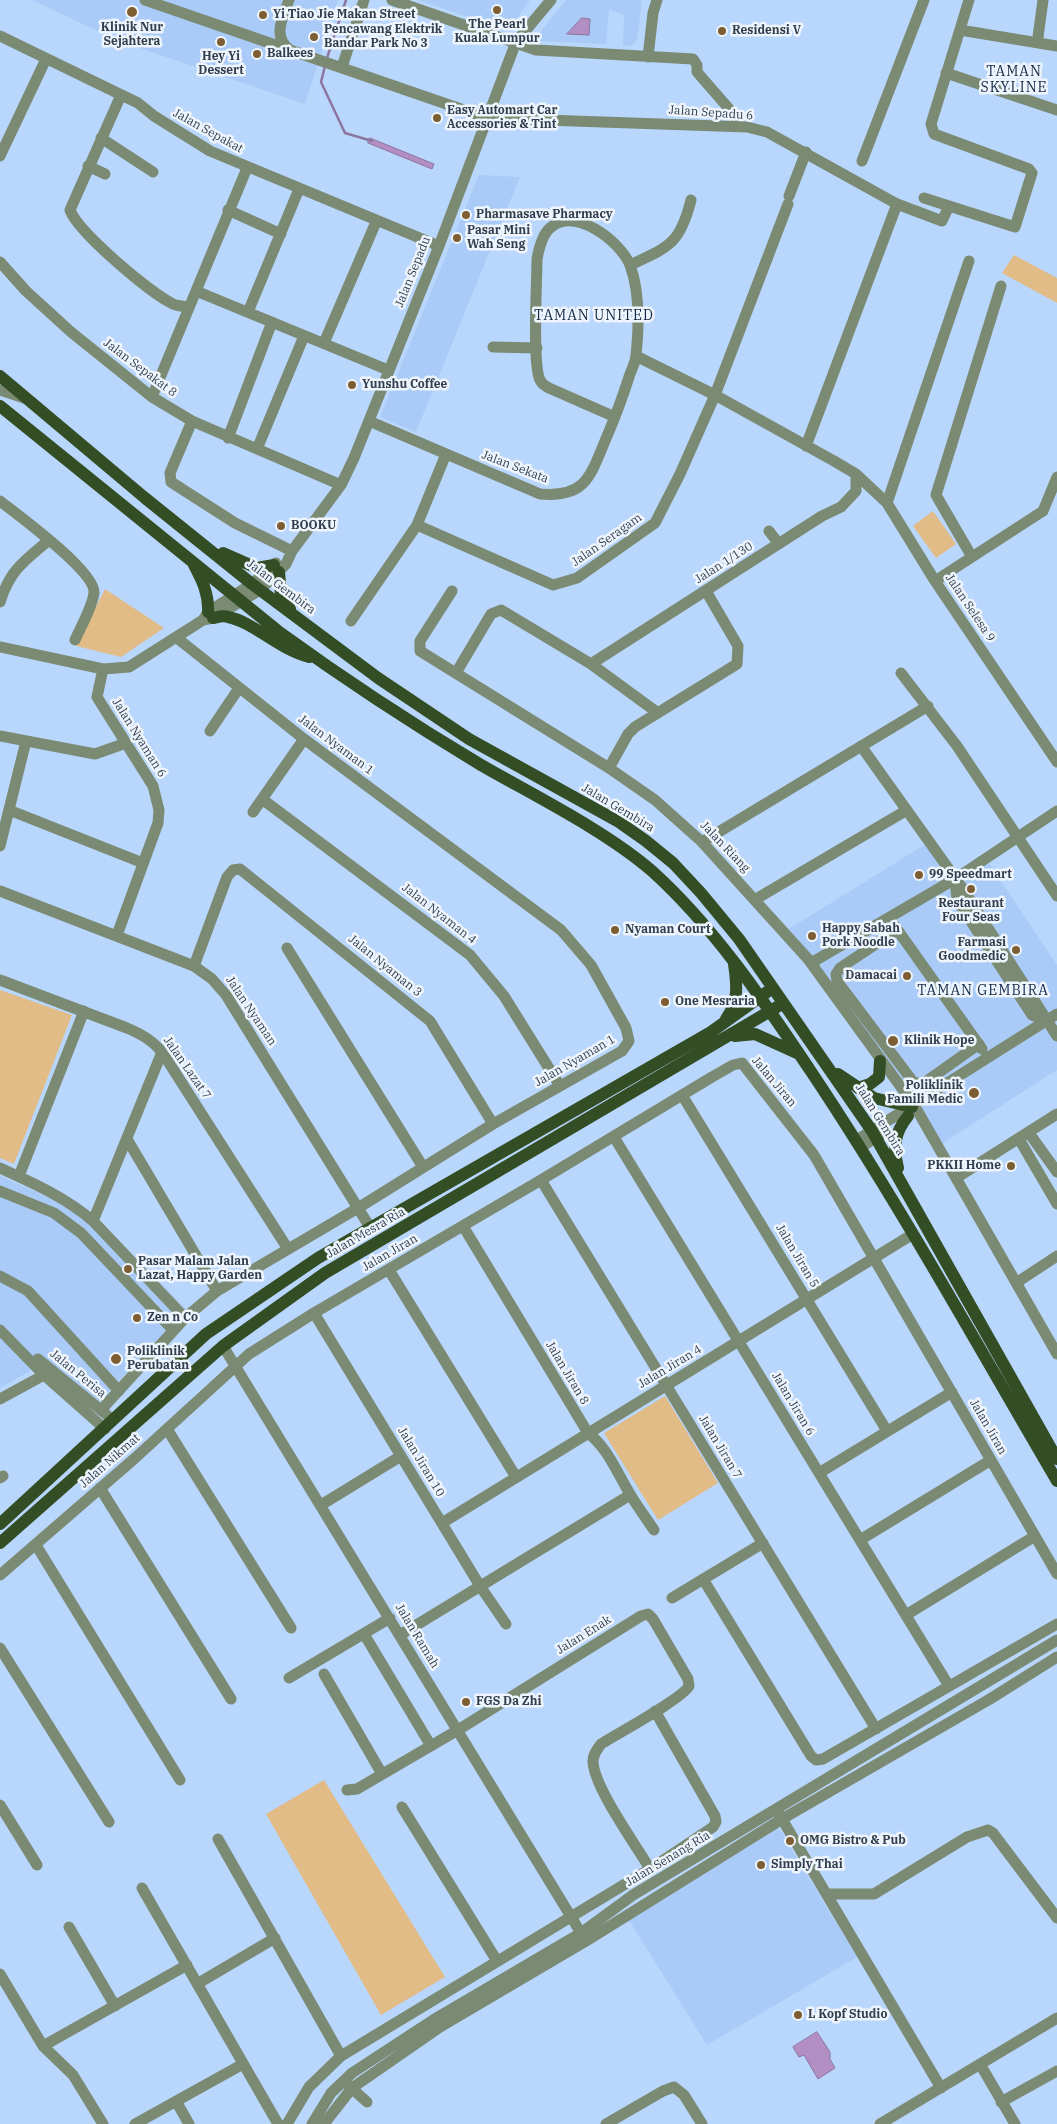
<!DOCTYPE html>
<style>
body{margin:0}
canvas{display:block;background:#b9d6fc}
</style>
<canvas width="1057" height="2124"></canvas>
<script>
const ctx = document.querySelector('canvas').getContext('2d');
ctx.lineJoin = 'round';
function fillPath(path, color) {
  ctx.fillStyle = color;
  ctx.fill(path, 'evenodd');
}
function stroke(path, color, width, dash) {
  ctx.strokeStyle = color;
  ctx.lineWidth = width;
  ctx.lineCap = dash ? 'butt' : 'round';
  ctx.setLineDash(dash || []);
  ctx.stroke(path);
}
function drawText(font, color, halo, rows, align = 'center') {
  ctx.font = font + ' "IBM Plex Serif",serif';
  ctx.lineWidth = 5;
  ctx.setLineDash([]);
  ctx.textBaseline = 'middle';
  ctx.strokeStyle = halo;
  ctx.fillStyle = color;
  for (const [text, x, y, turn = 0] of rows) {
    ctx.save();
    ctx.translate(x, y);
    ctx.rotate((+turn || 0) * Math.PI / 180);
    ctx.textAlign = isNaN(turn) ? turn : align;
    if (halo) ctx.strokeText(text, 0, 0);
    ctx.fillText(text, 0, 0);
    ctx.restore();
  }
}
const built = new Path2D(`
 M32 0H338L305 104 119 41Z
 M418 0H530L511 26 504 29Z
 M566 0H642L637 40 631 46 623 45 624 15 609 9 606 44 539 41 537 36Z
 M479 175 520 177 416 432 380 417Z
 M929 842 955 879 986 859 1057 965V1014L1046 1021 1057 1036V1070L938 1146 784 932Z
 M0 1176 59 1202 104 1226 187 1310 97 1403 46 1362 0 1388Z
 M778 1827 857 1957 707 2045 627 1917Z`);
const green = new Path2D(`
 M1014 255 1057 278V303L1002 273Z
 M933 511 956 544 936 558 913 526Z
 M105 589 164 628 121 657 76 646Z
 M0 990 72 1015 14 1164 0 1158Z
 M665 1396 718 1483 658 1520 604 1433Z
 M324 1780 445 1977 381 2015 266 1814Z`);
const water = new Path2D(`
 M582 18 590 19 589 35 567 34Z
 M370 138 434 164 432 169 368 143Z
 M817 2032 830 2052V2059L835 2068 818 2079 804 2055 799 2057 793 2047Z`);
const stream = new Path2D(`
 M327 58 346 0
 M325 66 321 82 345 133 372 141`);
const minor = new Path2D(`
 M145 0 487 118 747 127 767 132 897 204 942 221 949 206
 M289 0C283 17 272 36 289 49
 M392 0 536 50 693 59 697 65V72L737 118 736 126
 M960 30 1057 46
 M0 36 138 103 154 116 210 151 439 246
 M1038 37 1043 0
 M648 57 653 13 657 0
 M342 67 364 0
 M946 73 1057 110
 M121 95 70 210C78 232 150 293 173 304 177 306 183 306 188 307
 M101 138 153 172
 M0 156 46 59
 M862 161 924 0
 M88 166 105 174
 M789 196 806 152
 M924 198 1015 227 1032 173 1029 169 934 134 931 124 969 0
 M228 210 281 234
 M0 262 26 291 71 332 152 397 192 421 341 485
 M630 265C669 247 680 244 691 200
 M196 291 388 370
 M248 312 299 189
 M324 343 376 222
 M493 347 537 348
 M636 356 715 395 834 461 856 474 887 503 935 581 1057 762
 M0 390 24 398
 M152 397 247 168
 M192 421 170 473 171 482 235 523 292 551
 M369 421 540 494C585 498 590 477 605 441 614 420 622 399 629 377 631 370 636 362 636 355 639 327 640 292 630 265 620 241 575 206 550 228 542 235 539 248 537 259 537 281 532 364 540 380 542 384 545 386 549 388L615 417
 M228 438 272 322
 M806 446 897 204
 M257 449 304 336
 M0 501C18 515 96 572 94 593 92 608 81 626 75 640
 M887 503 969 261
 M417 525 553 585 577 578 655 523 680 474 715 395 788 204
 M769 531 779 544
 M972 557 936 495 1001 286
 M935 581 1043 511 1057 477
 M452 591 420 641V651L609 768 655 800 702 842 808 959 914 1105
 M0 602C10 570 24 561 49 540
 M203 620 213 618 260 590 286 564 292 551 341 485 354 458 439 246 516 42 551 0
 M351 621 417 525 446 454
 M0 647 103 669 129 667 203 620 208 612 252 584 276 563
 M591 664 822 516 841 507 856 491V474
 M103 669 97 697 153 786 159 810 158 823 117 935
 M456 673 491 614 501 610 591 664 658 713
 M901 673 957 746 1057 896
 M210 731 239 688
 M0 736 95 754 126 743
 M861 746 963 889 1057 1036
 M609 768 628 734 635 727 737 664 738 646 706 591
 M262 799 470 955 504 996 560 1086
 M9 810 143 863
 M253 812 304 739
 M702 842 928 706
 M0 846 26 741
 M955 879 957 900 1032 1015 1046 1021
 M0 891 194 966 212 979 226 995 371 1229
 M756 899 907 810
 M894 925 982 1049
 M897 930 840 968 836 974 837 981 914 1083H924L979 1044
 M287 948 423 1167
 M811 963 955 879 1057 811
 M194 966 227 877 233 870 240 869 430 1021 493 1124
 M0 980 127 1028C141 1034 152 1040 162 1052L288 1249
 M682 1095 887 1431
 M917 1110 1057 1354
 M1029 1133 1057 1172
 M614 1137 949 1686
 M127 1139 217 1291
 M1019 1139 1057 1204
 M857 1140 1057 1014
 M861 1147 883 1133
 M0 1168C33 1183 65 1197 93 1221L185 1318
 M19 1176 84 1011
 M956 1178 1057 1114
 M541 1180 876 1729
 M0 1191 54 1213 81 1233 173 1330
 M93 1221 162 1052
 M463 1226 588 1433C608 1448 617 1473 630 1494 637 1506 646 1518 654 1530
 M389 1270 516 1477
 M0 1276 28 1291 119 1391
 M1016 1283 1057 1256
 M314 1313 480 1586 506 1624
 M0 1330 44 1375 105 1429
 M223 1346 584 1938
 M38 1359 107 1415
 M0 1399 44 1375
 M101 1410 185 1318 217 1291 358 1208 493 1124 622 1051 629 1041 626 1028 591 965 561 930 304 739 177 638
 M167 1429 291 1628
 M819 1473 952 1392
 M0 1478 3 1476
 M100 1488 231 1699
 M321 1505 401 1456
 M442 1523 913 1234
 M860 1540 991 1460
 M36 1545 180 1780
 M0 1575 134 1459 249 1354 314 1313 541 1180 712 1077 733 1065 742 1063 814 1155 1057 1574
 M703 1579 811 1756 816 1760 823 1759 1057 1624
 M672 1598 763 1543
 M906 1615 1035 1536
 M364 1634 431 1746
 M400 1635 630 1495
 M0 1648 109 1822
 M324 1674 382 1774
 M289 1678 390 1618
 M347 1790 357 1789 458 1730 641 1616 648 1614 653 1619 688 1679 689 1686C682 1699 618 1733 601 1744 597 1750 593 1754 593 1761 593 1786 636 1845 650 1869
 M0 1805 37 1865
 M402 1807 497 1961
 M779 1814 941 2088
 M218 1839 341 2056
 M142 1888 278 2124
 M828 1894H874L967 1837 988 1830 993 1833 1057 1918
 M69 1927 115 2006
 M0 1974 43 2046 73 2075 103 2124
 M197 1984 275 1938
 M43 2046 187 1965
 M980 2064 1015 2124
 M346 2083 367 2102
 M176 2101 189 2124
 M1001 2102 1057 2071
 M135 2124 243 2064
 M287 2124 309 2087 341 2056 650 1869 713 1827 716 1822 715 1816 655 1711
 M312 2124 331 2093 352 2073 433 2020 581 1933 633 1895 1057 1640
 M324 2124 352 2088 440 2027 586 1941 782 1819 990 1699 1057 1657
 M606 2124 663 2091 674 2087 684 2095 702 2124
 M880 2124 1057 2018`);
const major = new Path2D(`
 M0 376 145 498 252 584 378 678 469 739 619 822 646 841 673 863 701 893 739 939 872 1131 1057 1459
 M0 406 278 631C344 679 411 723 481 765 535 796 606 831 652 871 715 928 763 1000 810 1070 899 1203 976 1343 1057 1481
 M223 553 257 568 274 565
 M194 565C202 580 209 594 208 612
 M279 572 281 595 290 609
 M213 618C218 617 223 615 228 617 254 622 278 649 309 657
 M726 1019C739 1001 737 985 734 964
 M735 1036 755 1034 797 1053
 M838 1074 874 1098 912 1107
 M858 1088 870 1084 879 1077 880 1061
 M898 1168C893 1148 894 1133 908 1116
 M0 1524 206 1334 318 1258 711 1032 767 992
 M0 1543 223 1346 325 1273 777 1007`);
const markers = [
 [497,10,5,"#7c5e32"],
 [132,12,6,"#7c5e32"],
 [263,15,5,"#7c5e32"],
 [722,31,5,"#7c5e32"],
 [314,37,5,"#7c5e32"],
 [221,42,5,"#7c5e32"],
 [257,54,5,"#7c5e32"],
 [437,118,5,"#7c5e32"],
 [466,215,5,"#7c5e32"],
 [457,238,5,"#7c5e32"],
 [352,385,5,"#7c5e32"],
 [281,526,5,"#7c5e32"],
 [919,875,5,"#7c5e32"],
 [971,889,5,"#7c5e32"],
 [615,930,5,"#7c5e32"],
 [812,936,5,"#7c5e32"],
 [1016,950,5,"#7c5e32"],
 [907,976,5,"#7c5e32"],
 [665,1002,5,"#7c5e32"],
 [893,1041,6,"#7c5e32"],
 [974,1093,6,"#7c5e32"],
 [1011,1166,5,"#7c5e32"],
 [128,1269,5,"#7c5e32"],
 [137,1318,5,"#7c5e32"],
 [116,1359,6,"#7c5e32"],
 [466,1702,5,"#7c5e32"],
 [790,1841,5,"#7c5e32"],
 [761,1865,5,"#7c5e32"],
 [798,2015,5,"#7c5e32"]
];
const poiNames = [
 ["Yi Tiao Jie Makan Street",273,15],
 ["The Pearl",497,25,"center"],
 ["Kuala Lumpur",497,39,"center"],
 ["Klinik Nur",132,28,"center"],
 ["Sejahtera",132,42,"center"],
 ["Pencawang Elektrik",324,30],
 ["Bandar Park No 3",324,44],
 ["Residensi V",732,31],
 ["Balkees",267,54],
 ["Hey Yi",221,57,"center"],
 ["Dessert",221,71,"center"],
 ["Easy Automart Car",447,111],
 ["Accessories & Tint",447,125],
 ["Pharmasave Pharmacy",476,215],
 ["Pasar Mini",467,231],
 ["Wah Seng",467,245],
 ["Yunshu Coffee",362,385],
 ["BOOKU",291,526],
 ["99 Speedmart",929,875],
 ["Restaurant",971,904,"center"],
 ["Four Seas",971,918,"center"],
 ["Happy Sabah",822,929],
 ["Pork Noodle",822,943],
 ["Nyaman Court",625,930],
 ["Farmasi",1006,943,"right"],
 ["Goodmedic",1006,957,"right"],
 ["Damacai",897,976,"right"],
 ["One Mesraria",675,1002],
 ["Klinik Hope",904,1041],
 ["Poliklinik",963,1086,"right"],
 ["Famili Medic",963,1100,"right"],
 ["PKKII Home",1001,1166,"right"],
 ["Pasar Malam Jalan",138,1262],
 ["Lazat, Happy Garden",138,1276],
 ["Zen n Co",147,1318],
 ["Poliklinik",127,1352],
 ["Perubatan",127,1366],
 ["FGS Da Zhi",476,1702],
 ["OMG Bistro & Pub",800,1841],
 ["Simply Thai",771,1865],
 ["L Kopf Studio",808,2015]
];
const streetNames = [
 ["Jalan Sepadu 6",711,113,4],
 ["Jalan Sepakat",208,131,29],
 ["Jalan Sepadu",413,272,-68],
 ["Jalan Sepakat 8",140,368,37],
 ["Jalan Sekata",515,467,21],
 ["Jalan Seragam",607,540,-35],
 ["Jalan 1/130",724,563,-33],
 ["Jalan Gembira",281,587,37],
 ["Jalan Selesa 9",970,608,56],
 ["Jalan Nyaman 6",139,738,58],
 ["Jalan Nyaman 1",336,745,37],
 ["Jalan Gembira",618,808,31],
 ["Jalan Riang",725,847,46],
 ["Jalan Nyaman 4",439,914,38],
 ["Jalan Nyaman 3",385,966,39],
 ["Jalan Nyaman",251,1011,56],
 ["Jalan Nyaman 1",575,1061,-30],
 ["Jalan Lazat 7",187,1068,55],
 ["Jalan Jiran",774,1082,50],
 ["Jalan Gembira",880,1120,58],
 ["Jalan Mesra Ria",366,1233,-30],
 ["Jalan Jiran",390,1253,-30],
 ["Jalan Jiran 5",797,1256,59],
 ["Jalan Jiran 4",670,1367,-31],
 ["Jalan Jiran 8",567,1373,59],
 ["Jalan Perisa",78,1374,39],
 ["Jalan Jiran 6",793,1404,59],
 ["Jalan Jiran",988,1427,60],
 ["Jalan Jiran 7",720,1447,59],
 ["Jalan Nikmat",110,1461,-41],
 ["Jalan Jiran 10",421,1462,59],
 ["Jalan Enak",584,1635,-32],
 ["Jalan Ramah",417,1636,59],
 ["Jalan Senang Ria",668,1859,-31]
];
const neighbourhoodNames = [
 ["TAMAN",1014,72],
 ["SKYLINE",1014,88],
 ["TAMAN UNITED",594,316],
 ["TAMAN GEMBIRA",983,991]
];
fillPath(built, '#aacbf7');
fillPath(green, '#e2bc87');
fillPath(water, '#b38ec3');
stroke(water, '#8c76a0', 1);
stroke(stream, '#8c76a0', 2.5);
stroke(minor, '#7a8a73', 11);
stroke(major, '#334e24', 12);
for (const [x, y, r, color] of markers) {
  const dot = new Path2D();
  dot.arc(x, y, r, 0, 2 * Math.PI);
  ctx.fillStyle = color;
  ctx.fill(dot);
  stroke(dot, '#eff5fd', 2);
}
drawText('bold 12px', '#323e4d', '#eff5fd', poiNames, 'left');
drawText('12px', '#323e4d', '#eff5fd', streetNames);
ctx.letterSpacing = '1px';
drawText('14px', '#132a47', '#eff5fd', neighbourhoodNames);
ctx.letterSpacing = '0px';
</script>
